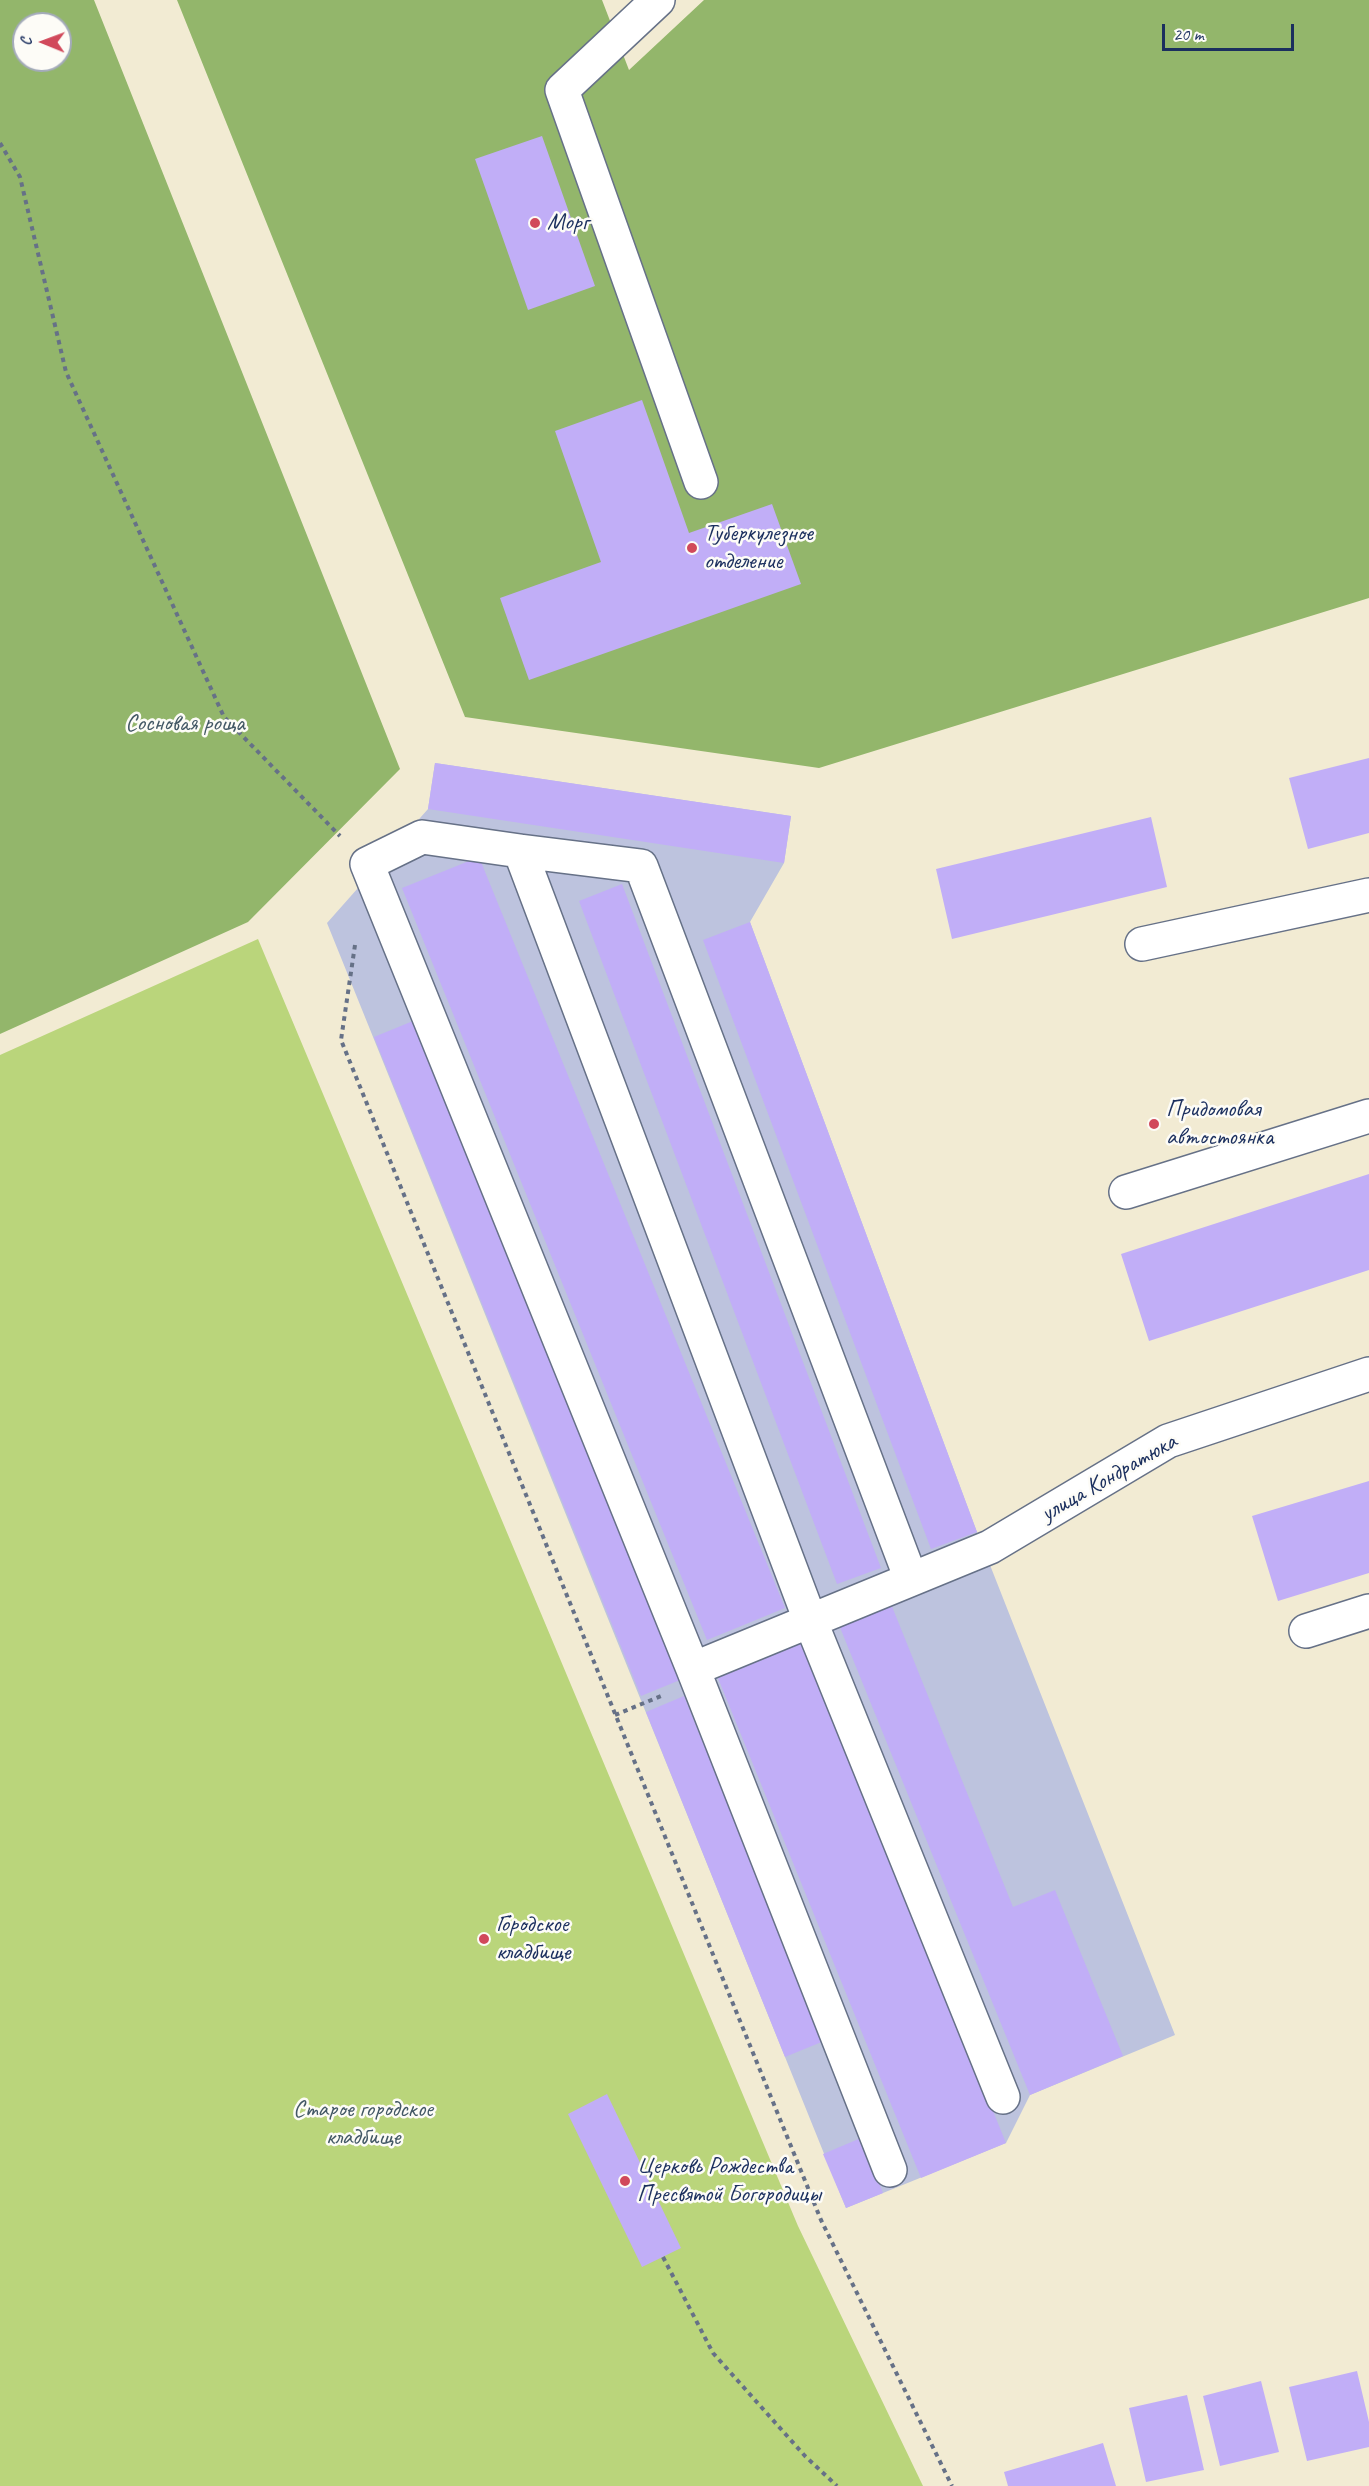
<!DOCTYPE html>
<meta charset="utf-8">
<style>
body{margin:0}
#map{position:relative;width:1369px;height:2486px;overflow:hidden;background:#f2ebd3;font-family:Caveat,sans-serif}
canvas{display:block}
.north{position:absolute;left:12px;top:12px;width:60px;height:60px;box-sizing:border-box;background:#fdfcf7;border:2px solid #a3aaba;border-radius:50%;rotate:271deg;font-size:16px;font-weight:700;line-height:24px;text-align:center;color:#1b2f5e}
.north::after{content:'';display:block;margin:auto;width:21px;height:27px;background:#d1495b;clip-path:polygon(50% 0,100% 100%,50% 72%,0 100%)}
.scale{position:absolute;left:1162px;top:24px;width:132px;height:27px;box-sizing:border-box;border:3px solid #1b2f5e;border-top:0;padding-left:8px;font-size:18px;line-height:21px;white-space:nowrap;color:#1b2f5e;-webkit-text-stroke:4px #fdfcf7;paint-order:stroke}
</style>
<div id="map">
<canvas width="1369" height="2486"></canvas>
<div class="north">С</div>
<div class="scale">20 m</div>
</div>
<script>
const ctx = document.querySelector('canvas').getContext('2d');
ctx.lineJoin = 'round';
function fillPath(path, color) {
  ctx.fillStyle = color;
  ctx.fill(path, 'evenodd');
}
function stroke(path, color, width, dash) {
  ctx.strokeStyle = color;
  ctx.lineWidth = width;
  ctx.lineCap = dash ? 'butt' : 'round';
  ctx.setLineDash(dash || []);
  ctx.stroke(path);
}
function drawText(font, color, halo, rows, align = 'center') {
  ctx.font = font + ' Caveat,sans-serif';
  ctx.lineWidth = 5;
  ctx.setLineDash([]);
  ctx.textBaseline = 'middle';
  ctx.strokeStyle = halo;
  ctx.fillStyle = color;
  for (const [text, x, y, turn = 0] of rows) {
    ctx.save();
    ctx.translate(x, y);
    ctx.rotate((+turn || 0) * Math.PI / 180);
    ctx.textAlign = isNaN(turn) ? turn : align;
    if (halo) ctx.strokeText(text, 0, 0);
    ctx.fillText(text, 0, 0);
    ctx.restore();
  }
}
const industrial = new Path2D(`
 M435 763 791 816 784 863 750 922 977 1532 1175 2035 1030 2095 1006 2143 846 2208 327 923 428 809Z`);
const green = new Path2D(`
 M258 939 798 2226 923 2486H0V1055Z`);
const forest = new Path2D(`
 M0 0H94L400 769 248 922 0 1034ZM24 24H60V60H24Z
 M177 0H602L629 70 704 0H1369V598L819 768 465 717Z`);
const building = new Path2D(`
 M542 136 595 286 528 310 475 159Z
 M642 400 689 533 772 504 801 584 529 680 500 598 601 562 555 431Z
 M1369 758V833L1308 849 1289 778Z
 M435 763 791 816 784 863 428 809Z
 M1151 817 1167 887 952 939 936 869Z
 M479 857 785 1608 707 1640 402 888Z
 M622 884 881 1568 837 1584 579 901Z
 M750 922 977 1532 931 1549 703 940Z
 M413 1021 680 1680 641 1696 374 1037Z
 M1369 1174V1270L1149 1341 1121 1254Z
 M1369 1481V1573L1278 1601 1252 1516Z
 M891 1604 1013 1907 1055 1890 1123 2056 1030 2095 839 1625Z
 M803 1643 1006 2143 921 2178 718 1678Z
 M684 1696 824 2041 785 2057 646 1712Z
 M607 2094 681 2248 642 2267 568 2114Z
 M861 2138 883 2193 846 2208 823 2154Z
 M1357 2371 1369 2422V2447L1307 2461 1289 2387Z
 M1261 2381 1279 2452 1220 2466 1203 2396Z
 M1187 2395 1204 2470 1146 2482 1129 2408Z
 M1103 2443 1116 2486H1008L1004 2472Z`);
const path = new Path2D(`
 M0 143 20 177 66 372 224 717 340 836
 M355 945 341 1040 821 2220 952 2486
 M615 1715 661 1696
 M663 2257 713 2353 805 2456 837 2486`);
const minor = new Path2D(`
 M658 0 562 90 701 482
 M520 851 422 837 367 864 693 1669 890 2170
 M1142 944 1369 895
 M1126 1192 1369 1116
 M911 1579 641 866 520 851 810 1620 1003 2097
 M1306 1631 1369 1611
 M693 1669 990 1547 1168 1441 1369 1374`);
const markers = [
 [535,223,6,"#d1495b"],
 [692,548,6,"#d1495b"],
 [1154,1124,6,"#d1495b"],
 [484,1939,6,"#d1495b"],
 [625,2181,6,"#d1495b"]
];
const poiNames = [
 ["Морг",547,223],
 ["Туберкулезное",704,534],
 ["отделение",704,562],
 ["Придомовая",1166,1110],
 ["автостоянка",1166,1138],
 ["Городское",496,1925],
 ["кладбище",496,1953],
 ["Церковь Рождества",637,2167],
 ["Пресвятой Богородицы",637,2195]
];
const parkNames = [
 ["Сосновая роща",185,724],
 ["Старое городское",363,2110],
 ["кладбище",363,2138]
];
const streetNames = [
 ["улица Кондратюка",1109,1478,-30]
];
fillPath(industrial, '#bdc3de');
fillPath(green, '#bad57b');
fillPath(forest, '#93b66b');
fillPath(building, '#c1aef7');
stroke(minor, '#667187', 36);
stroke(path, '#667187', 4, [4.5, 4.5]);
stroke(minor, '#fff', 33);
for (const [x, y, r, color] of markers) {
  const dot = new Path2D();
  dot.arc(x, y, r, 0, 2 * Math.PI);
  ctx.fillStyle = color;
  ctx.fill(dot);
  stroke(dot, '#fdfcf7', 2);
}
drawText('24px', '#1b2f5e', '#fdfcf7', poiNames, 'left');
drawText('24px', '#435865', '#fdfcf7', parkNames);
drawText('24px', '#1b2f5e', '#fdfcf7', streetNames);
</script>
